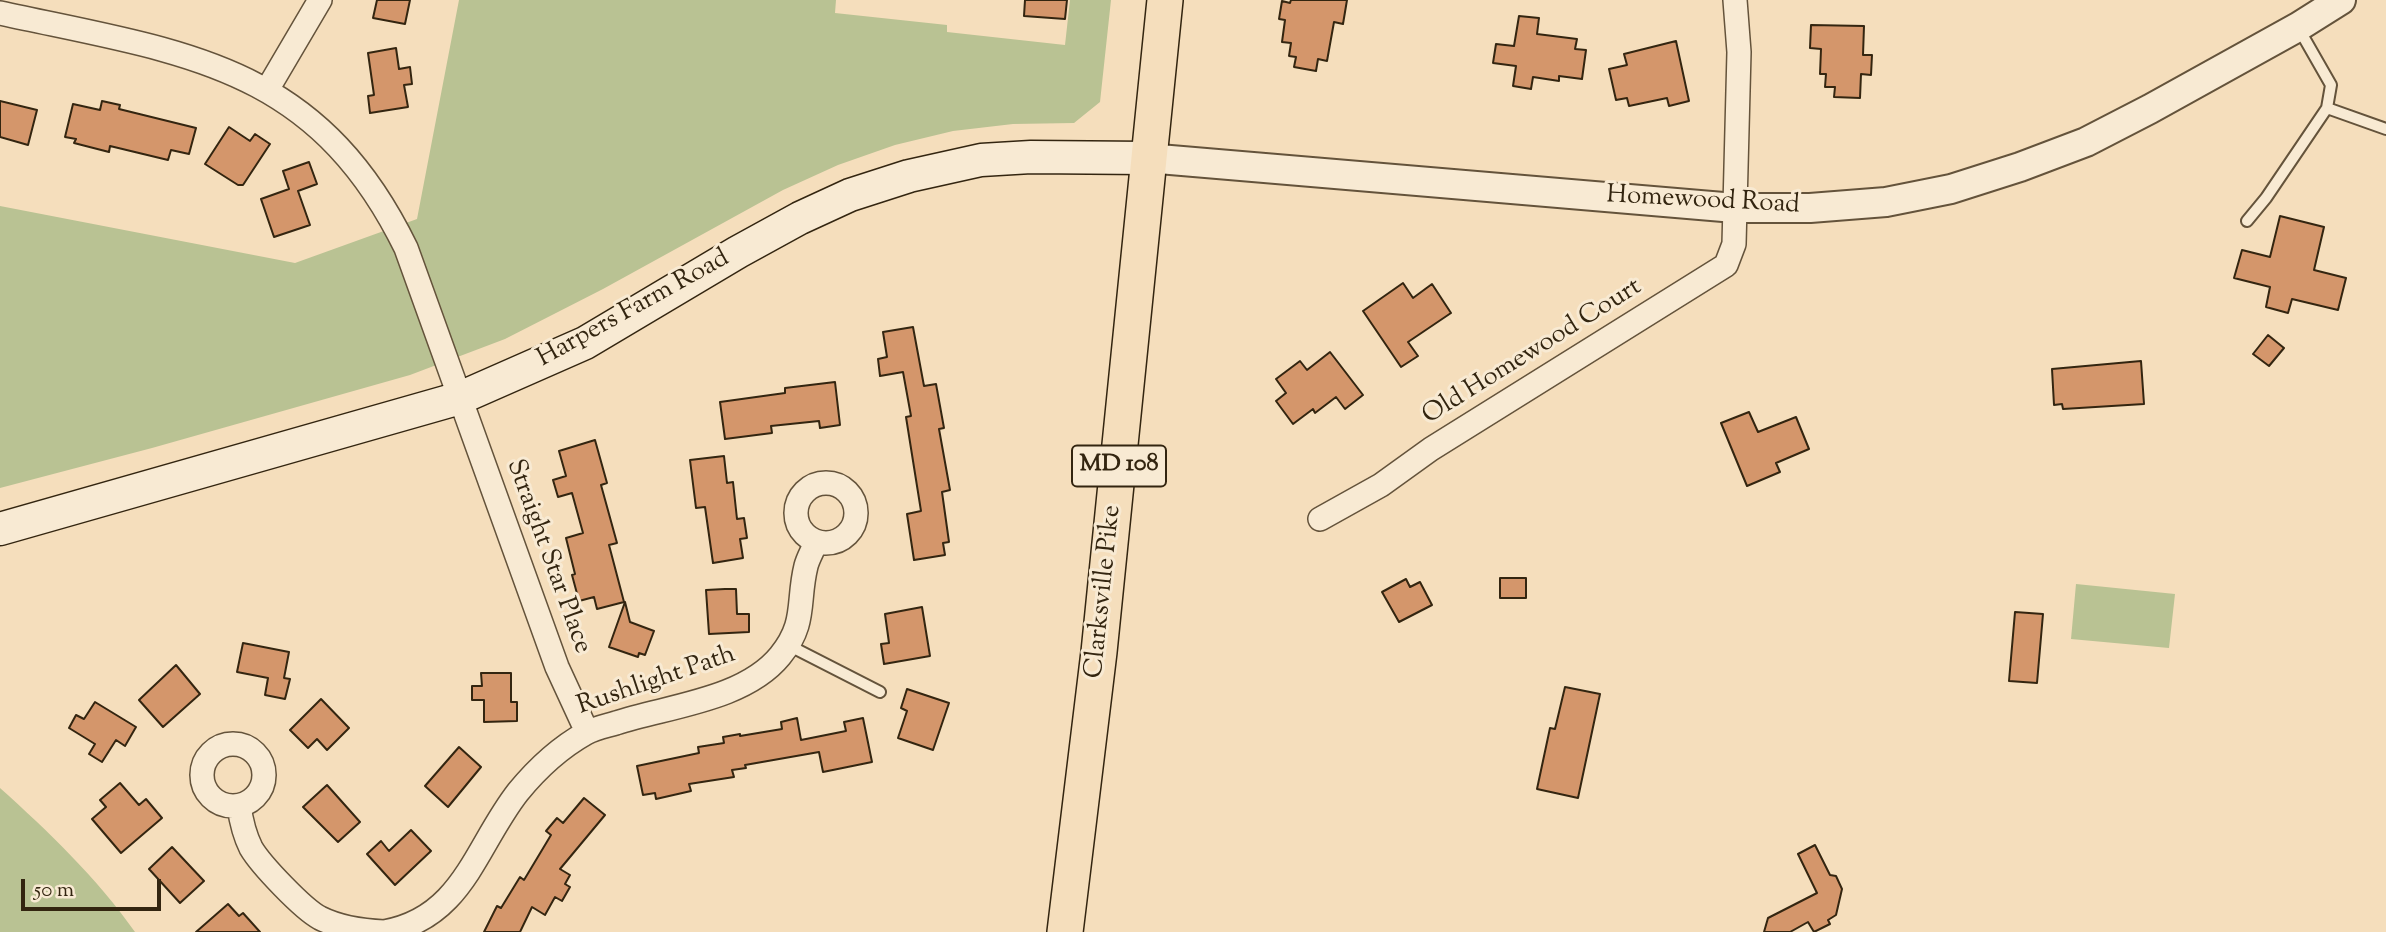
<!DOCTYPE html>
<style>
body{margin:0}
#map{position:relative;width:2386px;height:932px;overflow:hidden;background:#f5debc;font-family:"Sorts Mill Goudy",serif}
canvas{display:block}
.scale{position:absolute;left:21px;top:879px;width:140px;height:32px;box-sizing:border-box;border:4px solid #332510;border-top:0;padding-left:9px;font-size:21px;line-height:24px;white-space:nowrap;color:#332510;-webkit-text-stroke:5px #f8ead3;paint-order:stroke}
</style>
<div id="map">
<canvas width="2386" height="932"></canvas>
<div class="scale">50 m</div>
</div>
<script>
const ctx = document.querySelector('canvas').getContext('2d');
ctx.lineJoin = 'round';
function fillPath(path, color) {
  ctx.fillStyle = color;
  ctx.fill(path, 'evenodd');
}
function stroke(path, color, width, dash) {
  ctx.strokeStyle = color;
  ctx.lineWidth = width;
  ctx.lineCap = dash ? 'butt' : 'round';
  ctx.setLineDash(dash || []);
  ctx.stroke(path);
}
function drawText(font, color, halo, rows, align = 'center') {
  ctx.font = font + ' "Sorts Mill Goudy",serif';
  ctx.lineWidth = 6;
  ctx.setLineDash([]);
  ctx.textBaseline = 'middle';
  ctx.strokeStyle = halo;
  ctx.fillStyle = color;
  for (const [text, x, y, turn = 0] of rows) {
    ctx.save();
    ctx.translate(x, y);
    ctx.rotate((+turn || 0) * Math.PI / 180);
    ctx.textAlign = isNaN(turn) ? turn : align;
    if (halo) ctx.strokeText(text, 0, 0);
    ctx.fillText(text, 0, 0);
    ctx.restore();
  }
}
const green = new Path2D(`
 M459 0H836L835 13 947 25V32L1065 45 1070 0H1111L1100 102 1074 123 1013 124 953 131 895 145 838 165 783 190 603 289 505 339 410 375 152 448 0 488V206L295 263 417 219Z
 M2076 584 2175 594 2169 648 2071 639Z
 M0 788C48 831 97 878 135 932H0Z`);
const building = new Path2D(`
 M377 0H410L405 24 373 18Z
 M1025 0H1067L1065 19 1024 16Z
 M1291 0H1347L1343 24 1334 22 1327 61 1318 59 1316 71 1294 67 1296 57 1289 56 1291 43 1282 42 1285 20 1279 19 1282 1 1290 3Z
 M1519 16 1539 18 1537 34 1577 39 1575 49 1586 50 1582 79 1559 76V81L1533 77 1531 89 1513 86 1516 66 1493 63 1496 44 1514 46Z
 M1811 25 1864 26 1863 55H1872L1871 75 1861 74 1860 98 1834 97 1835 87H1825L1826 74H1820L1821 49 1810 48Z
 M1676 41 1689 101 1669 106 1667 98 1629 106 1627 98 1616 100 1609 69 1627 65 1624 54Z
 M396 48 399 69 410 67 412 84 404 85 408 107 370 113 368 96 374 95 368 53Z
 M0 101 37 110 28 145 0 137Z
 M102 101 120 105 119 109 196 128 189 154 171 150 168 160 110 146 109 152 74 143 76 139 65 137 73 104 100 110Z
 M229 127 250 141 255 134 270 144 243 185H238L205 164Z
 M309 162 317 184 298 191 310 225 274 237 261 199 289 189 283 171Z
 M2280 216 2324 227 2314 270 2346 278 2338 310 2292 299 2288 313 2266 307 2270 287 2234 278 2242 250 2270 257Z
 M1403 283 1413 298 1432 284 1451 313 1408 342 1418 356 1401 367 1363 311Z
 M913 327 924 386 936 384 944 428 939 429 950 490 942 492 949 542 943 543 945 555 914 560 907 514 921 511 906 417 911 416 903 372 880 376 878 359 887 357 883 332Z
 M2268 335 2284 348 2269 366 2253 354Z
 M1330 352 1363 395 1345 409 1336 397 1315 413 1313 409 1293 424 1276 401 1286 393 1276 379 1300 361 1307 370Z
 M2141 361 2144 404 2063 409 2062 404 2054 405 2052 369Z
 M835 382 840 425 820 428 819 421 771 426 772 433 725 439 720 402 785 393V388Z
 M1749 412 1758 432 1796 417 1809 449 1776 463 1780 472 1747 486 1721 423Z
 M595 440 607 483 601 485 617 543 609 545 624 602 597 609 594 597 579 601 572 575 575 574 566 538 583 533 572 493 558 497 553 480 566 476 559 451Z
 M724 456 727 483 733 482 737 519 744 518 747 538 740 539 743 558 713 563 705 507 696 508 690 460Z
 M1500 578H1526V598H1500Z
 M1406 579 1410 587 1420 582 1432 605 1399 622 1382 592Z
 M725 589H736L737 614H749V632L709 634 706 590Z
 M625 602 630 622 654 631 645 655 639 653 638 657 609 647Z
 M922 607 930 656 884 664 881 644 889 643 885 614Z
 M2015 612 2043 614 2037 683 2009 681Z
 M243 643 289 652 284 678 290 679 285 699 265 695 268 678 237 672Z
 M176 665 200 694 163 727 139 700Z
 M481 673H511V702H517V721L484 722V700H472V686H482Z
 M1565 687 1600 694 1578 798 1537 789 1550 728 1555 729Z
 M907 689 949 703 933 750 898 738 907 711 901 708Z
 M321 699 349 728 327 750 317 739 308 748 290 730Z
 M95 702 136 727 125 746 116 740 102 762 89 754 95 744 69 728 76 715 84 719Z
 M797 718 801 740 846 731 844 722 863 718 872 762 823 772 819 752 745 765 746 768 732 770 734 777 689 784 691 791 656 799 655 793 643 795 637 766 699 753 698 747 724 743 723 737 740 734V736L782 729 781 722Z
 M459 747 481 767 448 807 425 786Z
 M120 783 139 805 146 799 162 818 121 853 92 819 106 807 100 800Z
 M327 785 360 822 338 842 303 807Z
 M584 798 605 815 560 869 570 875 565 884 570 887 562 901 555 897 545 915 532 907 520 932H484L497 906 501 908 520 877 524 880 551 835 546 831 557 818 563 823Z
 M411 830 431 851 395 885 367 854 381 841 389 851Z
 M1815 845 1830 875 1836 876 1842 889 1836 915 1828 920 1830 924 1814 932 1808 922 1790 932H1764L1768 918 1817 893 1798 854Z
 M172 847 204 881 180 903 149 869Z
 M228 904 239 916 243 913 260 932H196Z`);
const service = new Path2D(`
 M2327 108 2386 129
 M2247 221 2266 198 2327 108 2331 85 2299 29
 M788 645 880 692`);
const minor = new Path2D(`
 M0 13C182 53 315 62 406 248L557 667 587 732
 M267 90 320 0
 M796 513a30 30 0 1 1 60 0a30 30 0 1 1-60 0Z
 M1320 519 1381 485 1431 449 1726 265 1734 244 1739 52 1735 0
 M202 775a31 31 0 1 1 62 0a31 31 0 1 1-62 0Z
 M239 806C241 820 244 834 251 848 261 865 303 909 320 918 340 928 362 931 384 932
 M384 932C463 918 475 847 518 792 536 770 561 747 586 733 595 728 606 726 616 723 668 706 744 700 780 656 807 623 797 602 806 566 808 558 813 550 816 542`);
const tertiary = new Path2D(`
 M1147 158 1735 208H1810L1886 202 1951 189 2020 167 2086 142 2150 109 2298 27 2341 0`);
const secondary = new Path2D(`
 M0 529 460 398 585 343 738 252 800 218 850 195 909 176 981 160 1031 157 1147 158`);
const primary = new Path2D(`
 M1065 932 1099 652 1165 0`);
const shields = [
 [1119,466,94]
];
const shieldNames = [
 ["MD 108",1119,466]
];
const streetNames = [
 ["Homewood Road",1703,202,3],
 ["Harpers Farm Road",634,310,-29],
 ["Old Homewood Court",1533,353,-32],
 ["Straight Star Place",547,557,70],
 ["Clarksville Pike",1105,592,-84],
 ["Rushlight Path",657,682,-19]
];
fillPath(green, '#b9c293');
fillPath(building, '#d4966b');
stroke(building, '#332510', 2);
stroke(service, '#64533b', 14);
stroke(minor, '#64533b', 26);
stroke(tertiary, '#64533b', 32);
stroke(secondary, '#332510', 35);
stroke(primary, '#332510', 38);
stroke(service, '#f8ead3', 10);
stroke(minor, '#f8ead3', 23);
stroke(tertiary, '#f8ead3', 28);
stroke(secondary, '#f8ead3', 32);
stroke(primary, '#f5debc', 35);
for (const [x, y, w] of shields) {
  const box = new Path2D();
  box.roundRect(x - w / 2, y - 20.5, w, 41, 5);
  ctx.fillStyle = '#f8ead3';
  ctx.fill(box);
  stroke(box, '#332510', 2);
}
drawText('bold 24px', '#332510', null, shieldNames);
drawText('26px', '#332510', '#f8ead3', streetNames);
</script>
